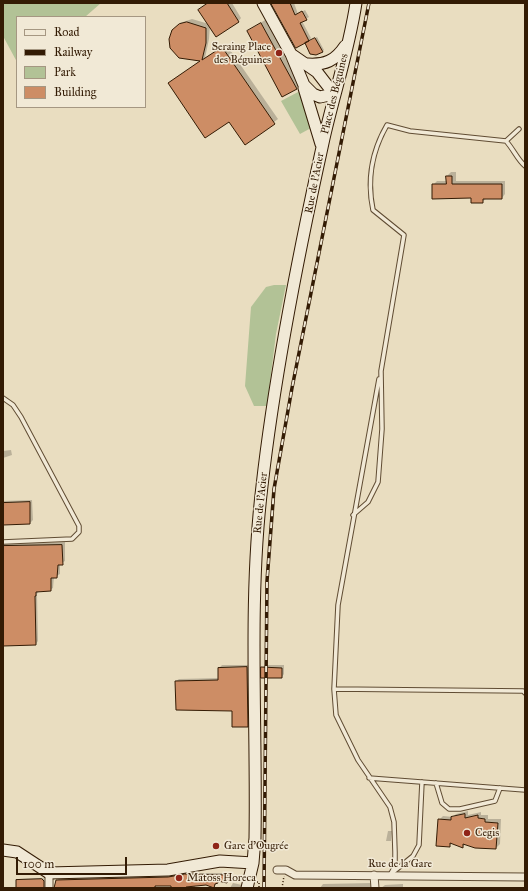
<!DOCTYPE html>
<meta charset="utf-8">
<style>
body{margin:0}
#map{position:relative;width:528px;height:891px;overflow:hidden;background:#e9ddc0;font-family:"IM FELL Great Primer",serif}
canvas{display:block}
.frame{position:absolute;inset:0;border:4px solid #331b04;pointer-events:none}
.legend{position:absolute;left:16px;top:16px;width:130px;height:92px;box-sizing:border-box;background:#f1e9d6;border:1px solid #a59782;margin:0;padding:5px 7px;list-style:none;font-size:12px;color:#331b04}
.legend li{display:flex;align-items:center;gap:8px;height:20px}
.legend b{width:20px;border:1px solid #a59782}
.scale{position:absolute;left:16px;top:857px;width:111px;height:18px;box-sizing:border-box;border:2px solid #331b04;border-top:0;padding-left:5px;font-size:12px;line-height:14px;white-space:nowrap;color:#331b04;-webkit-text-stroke:3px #f1e9d6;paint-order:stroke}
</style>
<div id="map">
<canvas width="528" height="891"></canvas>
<div class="frame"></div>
<ul class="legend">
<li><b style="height:5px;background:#f1e9d6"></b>Road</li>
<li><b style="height:5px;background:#331b04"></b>Railway</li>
<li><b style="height:11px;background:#b2c296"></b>Park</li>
<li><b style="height:11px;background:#cd8d65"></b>Building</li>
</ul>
<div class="scale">100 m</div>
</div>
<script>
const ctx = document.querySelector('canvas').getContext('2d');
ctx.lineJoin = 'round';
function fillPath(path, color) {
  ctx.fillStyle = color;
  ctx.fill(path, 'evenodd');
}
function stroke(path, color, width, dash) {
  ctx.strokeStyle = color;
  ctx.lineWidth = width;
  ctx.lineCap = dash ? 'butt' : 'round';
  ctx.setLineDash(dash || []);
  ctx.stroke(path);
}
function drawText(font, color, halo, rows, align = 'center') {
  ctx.font = font + ' "IM FELL Great Primer",serif';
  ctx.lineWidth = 3;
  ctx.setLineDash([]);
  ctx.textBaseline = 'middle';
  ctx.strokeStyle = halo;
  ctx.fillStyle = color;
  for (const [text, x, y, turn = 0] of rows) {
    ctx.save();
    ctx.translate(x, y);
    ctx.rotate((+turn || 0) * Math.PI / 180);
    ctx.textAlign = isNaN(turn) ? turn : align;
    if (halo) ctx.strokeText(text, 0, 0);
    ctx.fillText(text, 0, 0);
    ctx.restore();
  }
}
const green = new Path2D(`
 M3 3H101L85 17H17V62L3 36Z
 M300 91 311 128 300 134 281 101Z
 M274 285H286L276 334 267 406H254L245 386 251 307 266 287Z`);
const shadow = new Path2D(`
 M207 3H232L241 18 238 22 210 25 209 39 205 58 226 44 278 119 245 144 201 61 183 58 173 51 170 39 180 23 192 19 209 24 199 10Z
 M273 3H294L298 14 305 10 309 17 302 21 311 38 309 40Z
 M265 20 300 85 296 88 248 31Z
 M317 37 324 50 322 52 308 42Z
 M451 172H456V181H505V194L502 198H487L482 202 433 185 437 181H447V176Z
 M11 450 12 455 3 458V451Z
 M32 500 33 520 30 523 3 524V501Z
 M65 542V561L60 564V574L54 577 53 588 50 590 39 591 37 594 38 641 36 644 3 645V544Z
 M222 665H249L250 723 247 726 233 710 176 681 179 679 219 678V668Z
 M265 665H284V674L282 677 262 668Z
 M468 811V815L481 812V815H488V819H501L500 844 496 848 466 843 463 847 452 843 449 846 439 820 443 816 453 817 456 814Z
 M388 831H392L391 841H386Z
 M188 873H231L227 882 220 880 214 886 206 884 195 885V888H172V885H156V888H54L59 878 171 876Z
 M43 878 45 880V888H17L18 879Z
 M233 883 242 885 241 888H230Z
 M372 883V888H320L323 884Z
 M403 884V888H381L385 885Z`);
const building = new Path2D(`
 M208 3H227L239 22 216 37 198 10Z
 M271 3H290L295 15 302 11 307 20 300 23 309 41 296 48Z
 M187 22 206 28V43L202 60 222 47 275 124 245 145 229 122 205 138 168 83 200 61 179 58 170 48 169 39 172 30 179 24Z
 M261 23 297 89 282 97 247 31Z
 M315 38 323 52 316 55 310 54 305 43Z
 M446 176H452V184H502V199H483V203H471V198L432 199V184H446Z
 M30 502V524L3 525V503Z
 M62 545 63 565H58L57 578H51V591L36 592V596H35L36 645 3 646V546Z
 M247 667 248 727H232V711L176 710 175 681 218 680V668Z
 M261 667 282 668V678H261Z
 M465 814V818L478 815V818L485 819V822L498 823 496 849 475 848 463 844V848L450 843V847L436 846 438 819 451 820V817Z
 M185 874 230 875 227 883 218 881V883L215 884 214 888 206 885 186 887V888H171V886H155V888H54L56 880 168 877Z
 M42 879 44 881V888H16V880Z`);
const path = new Path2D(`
 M257 882H259V888
 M282 888 284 876`);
const service = new Path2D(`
 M506 141 519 129
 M379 379 338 605 334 689 336 715 358 760 390 807 394 822 395 852V866L390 875
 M3 398 13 405 21 417 79 526V532L72 539 3 542
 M353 515 368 502 378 482 382 429 381 371 404 235 373 210C367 181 372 151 387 125L410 131 506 141C514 150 517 159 525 166
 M334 689 523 691 525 693
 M369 778 525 790
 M436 783 442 803 449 809H460L495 801 500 788
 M392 873 413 856 419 845 422 782`);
const minor = new Path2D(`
 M277 870H286L295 875 525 877
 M49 873V888
 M374 875 375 888`);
const secondary = new Path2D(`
 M263 3 291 54 304 85 313 94 320 97 334 94
 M291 54 317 72 334 94
 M308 64C325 65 335 61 345 46
 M304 88 321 144
 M3 850 17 852 49 873 168 870 220 861 253 863
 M247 888 253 863 255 838C257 721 248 603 262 486 275 371 298 256 323 143 333 97 349 50 356 3`);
const rail = new Path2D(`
 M264 888 267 581 274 489 292 388 369 3`);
const markers = [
 [279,53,4,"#8f2418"],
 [467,833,4,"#8f2418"],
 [216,846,4,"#8f2418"],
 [179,878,4,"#8f2418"]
];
const poiNames = [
 ["Seraing Place",271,47,"right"],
 ["des Béguines",271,60,"right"],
 ["Cegis",475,833],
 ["Gare d'Ougrée",224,846],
 ["Matoss Horeca",187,878]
];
const streetNames = [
 ["Place des Béguines",335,94,-76],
 ["Rue de l'Acier",315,183,-79],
 ["Rue de l'Acier",261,503,-84],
 ["Rue de la Gare",400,864]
];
fillPath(green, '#b2c296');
fillPath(shadow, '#0003');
fillPath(building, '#cd8d65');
stroke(building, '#331b04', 1);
stroke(service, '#604c33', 5.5);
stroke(minor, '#604c33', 9);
stroke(secondary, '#331b04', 13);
stroke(path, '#331b04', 1.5, [1, 2]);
stroke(service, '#f1e9d6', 3.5);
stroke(minor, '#f1e9d6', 7);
stroke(secondary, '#f1e9d6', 11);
stroke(rail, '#331b04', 3.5);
stroke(rail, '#f1e9d6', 2, [6]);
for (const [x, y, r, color] of markers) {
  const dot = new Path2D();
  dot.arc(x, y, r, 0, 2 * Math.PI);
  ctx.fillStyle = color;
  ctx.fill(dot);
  stroke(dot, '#f1e9d6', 1.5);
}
drawText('11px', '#331b04', '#f1e9d6', poiNames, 'left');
drawText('11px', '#331b04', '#f1e9d6', streetNames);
</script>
